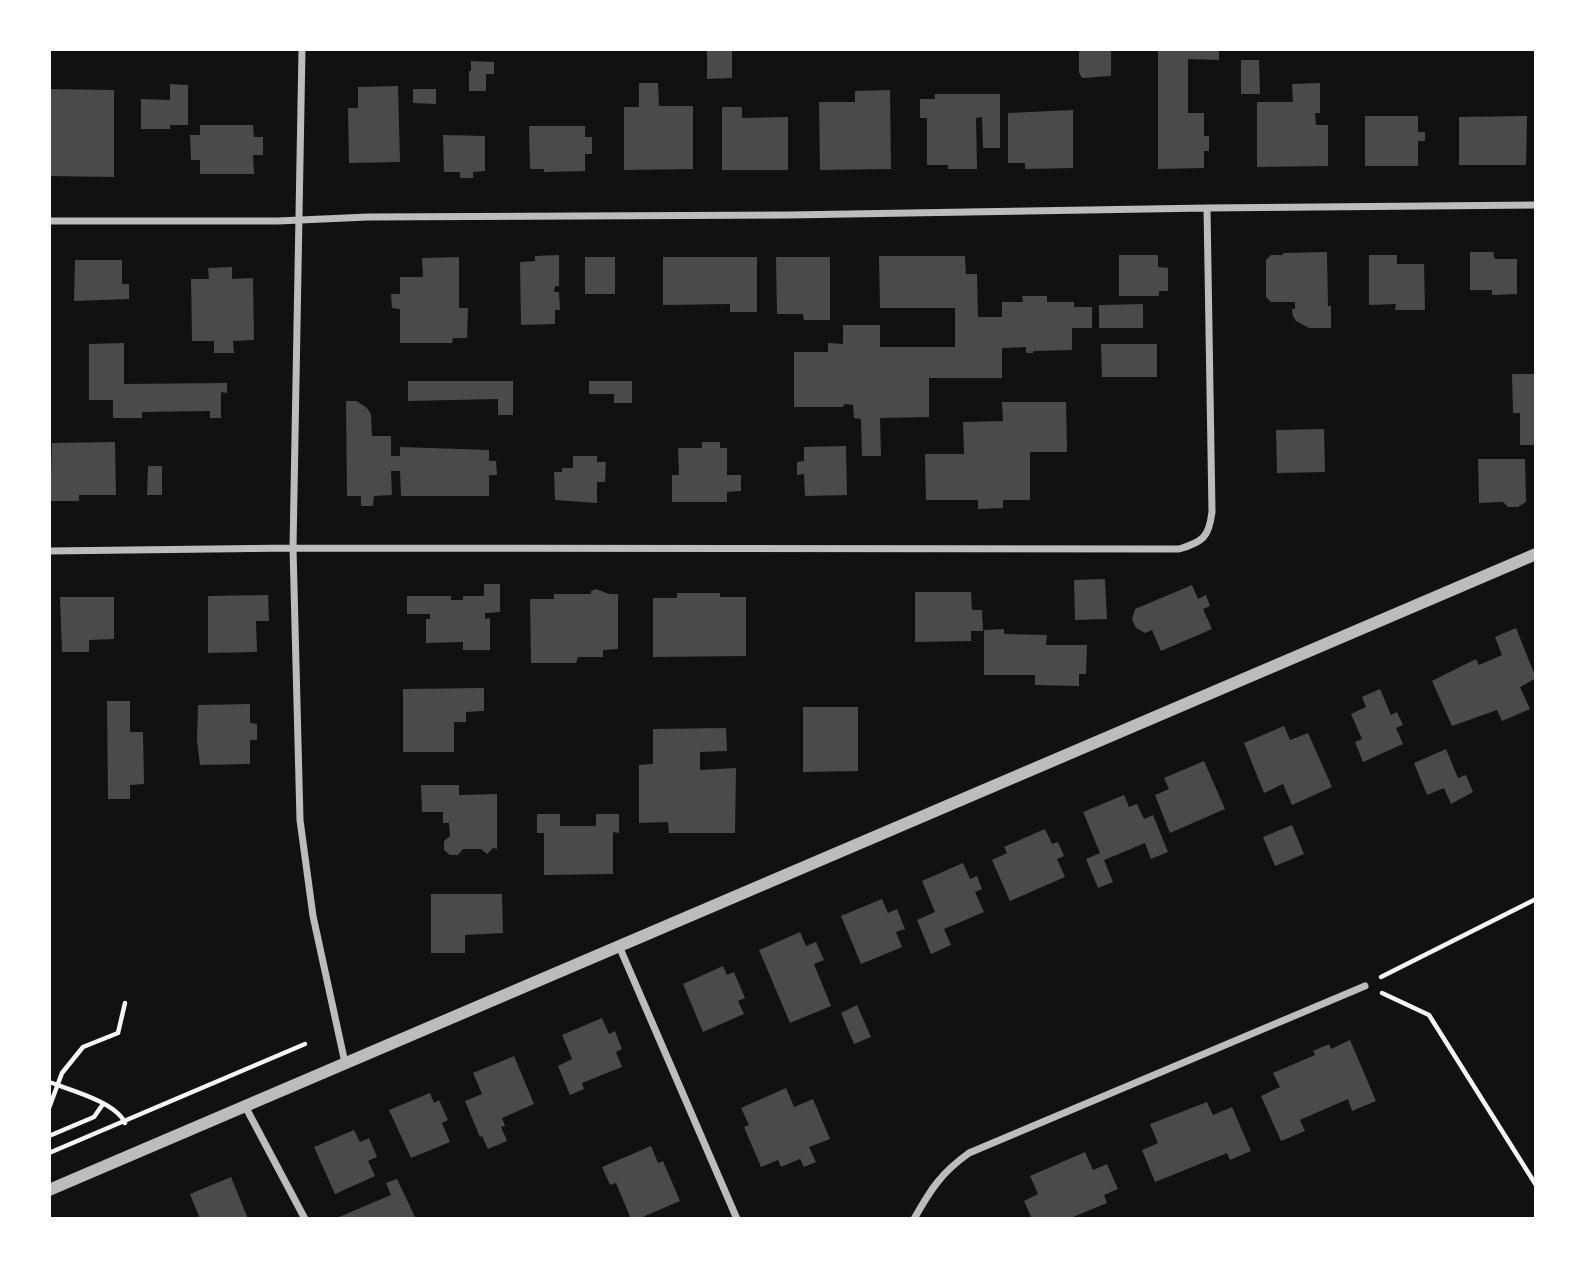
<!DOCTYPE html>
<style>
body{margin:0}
#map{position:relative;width:1585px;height:1268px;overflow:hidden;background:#111;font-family:"Source Sans 3",sans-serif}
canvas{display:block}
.frame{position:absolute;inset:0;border:51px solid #fff;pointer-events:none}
</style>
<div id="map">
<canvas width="1585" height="1268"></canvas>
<div class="frame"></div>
</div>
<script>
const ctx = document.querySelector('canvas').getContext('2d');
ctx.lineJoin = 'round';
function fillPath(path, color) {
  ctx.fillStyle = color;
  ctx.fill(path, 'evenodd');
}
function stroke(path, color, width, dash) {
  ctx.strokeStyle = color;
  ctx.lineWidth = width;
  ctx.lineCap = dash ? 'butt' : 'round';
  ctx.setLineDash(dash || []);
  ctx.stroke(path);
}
const building = new Path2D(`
 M707 49H732V78L707 79Z
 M1079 49H1111V76L1082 78 1079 72Z
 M1158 49H1219V60L1188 59V113H1204V136H1209V151H1204V168L1158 169Z
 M1241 60H1259L1260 94H1241Z
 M471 61 494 62V74H486V91H469V71H471Z
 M639 83H658L659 106H693V169L624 170V107H639Z
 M1320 83V113H1315L1316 125H1328V166L1257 167V102H1293L1292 84Z
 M170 84 188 85V125H170V129H141V99L170 100Z
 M398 86 400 162 349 163 348 108H358V87Z
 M49 89 114 90V177L49 176Z
 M413 89H436V104L413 103Z
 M890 90 891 169 820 170 819 102H855V91Z
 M935 94H1000V148H983L982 117 976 118 977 169H948V165H927V118H920V99H935Z
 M722 107H742V118L788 117V170H722Z
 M1073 110V168L1025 169V163H1008V113Z
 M1365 116H1418V132H1425V141H1418V166H1365Z
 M1527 116 1526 165H1459V117Z
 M200 125H253L254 137H263V155H253L254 174H200V160H191L190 135H200Z
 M529 126H585V137H592V154H585V171L544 172V169H530Z
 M443 135 485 136V171L473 172V178H460V172H444Z
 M1327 252 1328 306H1331V328H1309L1296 321 1293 316 1292 309H1295V302H1271L1266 297V260L1271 255H1283V253Z
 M1470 252H1493L1495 259H1517V294L1492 295V290H1470Z
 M559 255V286H555L554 292H559L560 310H555V324L521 325 520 262 535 261V256Z
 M1119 255H1158V267L1168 268V291H1159V296H1119Z
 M1369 255H1397V264H1424L1425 310H1395L1396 304 1369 305Z
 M879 256H965L966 274H977L978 317H1002V302H1023L1022 296H1047V302H1074V307H1092V328H1072V350L1033 351V353H1026V347L1002 348V378H929V417L880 418 881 456H862L861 419 854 418 853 405 844 404 843 407H794V352H828V343L843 344V325H880V347H955V308H880Z
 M459 257V308H468L467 338H453L452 343H400V309L392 308 391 294H400V277H423L422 258Z
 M585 257H615V294H585Z
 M663 257H757V312H730V304L663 305Z
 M776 257H830V320H804L803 314H777Z
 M75 260H122V284H129V299L74 301Z
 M232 267V279L253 278 254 340 233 341 234 353H214V341H192L191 279H209L208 268Z
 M1143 304V328H1099V305Z
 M124 343V384L227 383V393L221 392V418H210V411L142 412V418H113V400H89V344Z
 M1101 344H1157V377H1102Z
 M1512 374H1536V445H1520V413H1513Z
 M408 381H513V415H498V399L408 401Z
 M589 381H632V403H614V394H589Z
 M346 401H357L367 408 371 414 372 436H391V456H400V447L489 450V461H496L497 475H489V496H401L400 471H391L392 495 374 496 373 506H361V496H347Z
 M1002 402H1066L1067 452H1030V500H1003V508L978 509V500H926L925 454H964L963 422 1003 421Z
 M1324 429 1325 472 1277 473 1276 430Z
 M115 442 116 495H79V501H50L52 443Z
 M702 442H720V448H727V475H741V491L727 492V502H672V475H679L678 448H702Z
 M846 446 847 495 805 496 804 474 797 475V462L804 461V447Z
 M573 456H597V462H606L605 482H597V503L555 500 554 472H562V468H573Z
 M1478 459H1525L1526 502 1518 507H1508L1503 502 1479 503Z
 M148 466H162V495H147Z
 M1105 579 1107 619 1075 620 1074 580Z
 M484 584H500V612L485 613V619L490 618V650H463V642L426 643V619H430V614H407V596H451V600H463V596H484Z
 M1192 585 1198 599 1206 595 1210 606 1203 609 1212 629 1161 651 1152 630 1145 633 1136 628 1132 619 1135 609Z
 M596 589 609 594H618V649L603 650V657H578L576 663H531L530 599H554V594H591V591Z
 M915 592H971L972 610H982L983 631H971V641L915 642Z
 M677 593H720V597H746V656L653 657V598H677Z
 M268 595 269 621H256L257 652 208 653V596Z
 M60 597H114V639L89 640V652H62Z
 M1516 628 1536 678 1520 687 1530 709 1502 721 1497 710 1452 726 1432 681 1476 659 1479 665 1502 655 1495 637Z
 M1004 629V634L1047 635 1046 645H1087L1086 674H1079V686L1035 685V675H984V630Z
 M484 688V711L466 712V722H454V752H403V689Z
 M1380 689 1391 715 1397 712 1403 725 1396 728 1403 744 1363 762 1355 742 1362 739 1351 714 1366 707 1362 697Z
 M107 701H130V732H143L144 784 130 785V799H108Z
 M250 704V723L257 724V740H250V764L200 765 197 740 198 705Z
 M803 707H858V771L803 772Z
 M1284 726 1290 740 1308 733 1332 787 1292 805 1283 784 1264 793 1244 743Z
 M726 728 727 751 700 752V770L736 768 735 833H669L668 822 639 823V765L653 764V729Z
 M1446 749 1458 778 1466 775 1473 792 1451 804 1444 788 1427 795 1414 763Z
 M1204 761 1225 809 1170 833 1155 795 1169 789 1164 778Z
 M421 785H459V795L497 794V849L493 848 487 854 481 849H463L458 855H450L444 850V841L450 836 449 823H443V812H422Z
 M1124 795 1129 807 1137 804 1144 819 1153 815 1168 852 1151 859 1145 843 1104 860 1113 882 1098 888 1086 859 1100 853 1083 812Z
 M537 814H560V826H596V814H619V833L613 832V874L544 875V833H537Z
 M1292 825 1304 854 1275 866 1263 837Z
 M1045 829 1052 844 1058 842 1064 856 1057 859 1065 877 1010 901 992 860 1007 853 1004 847Z
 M963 863 970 879 977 876 982 889 975 892 984 912 944 929 951 945 931 954 917 920 935 912 922 881Z
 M431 894H502L503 933 465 935V953H431Z
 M882 899 888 913 897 909 905 929 896 932 902 947 861 964 841 916Z
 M800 932 806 946 816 942 824 960 814 964 831 1006 790 1023 759 950Z
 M723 966 727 975 734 972 745 998 738 1001 744 1014 703 1032 683 984Z
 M857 1005 871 1037 854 1044 841 1013Z
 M602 1018 609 1034 615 1031 622 1049 616 1052 622 1067 582 1083 584 1089 570 1095 558 1066 572 1059 562 1035Z
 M1350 1040 1376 1101 1352 1111 1348 1099 1300 1120 1305 1131 1281 1141 1261 1096 1280 1087 1273 1073 1315 1055 1313 1051 1329 1044 1331 1049Z
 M514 1056 534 1104 502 1118 505 1126 501 1127 507 1141 488 1149 482 1136 480 1137 465 1101 482 1094 473 1073Z
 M786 1088 794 1107 813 1099 830 1139 809 1147 816 1162 804 1167 800 1159 781 1167 778 1160 761 1167 744 1127 749 1125 741 1108Z
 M430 1093 434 1103 439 1100 448 1120 442 1123 450 1142 411 1158 389 1110Z
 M1207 1102 1213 1115 1232 1107 1251 1151 1230 1160 1227 1153 1155 1182 1142 1150 1158 1143 1150 1124Z
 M354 1130 360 1142 369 1138 377 1157 368 1161 375 1176 335 1194 314 1147Z
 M651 1146 658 1163 663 1161 680 1201 638 1219H631L616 1183 610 1185 602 1167Z
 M1085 1152 1093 1170 1107 1164 1118 1189 1104 1195 1107 1203 1068 1219H1032L1024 1201 1038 1194 1030 1176Z
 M231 1177 248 1219H200L190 1194Z
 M397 1179 416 1219H340L339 1217 391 1195 386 1183Z`);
const path = new Path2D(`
 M1381 977 1536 899
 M1382 993 1429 1015 1536 1185
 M49 1082C70 1090 116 1102 125 1123
 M49 1108 62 1073 83 1047 118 1033 125 1003
 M49 1136 94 1117 103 1104
 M49 1153 305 1044`);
const minor = new Path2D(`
 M302 49 293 548 300 820 313 916 345 1063
 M49 221H278L368 217 789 215 1207 208 1536 205
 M49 551 293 548 1179 549C1203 542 1209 537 1212 512L1207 208
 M619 946 737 1219
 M245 1106 305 1219
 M914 1219C931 1189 941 1173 969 1153L1365 986`);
const tertiary = new Path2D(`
 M49 1190 1536 554`);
fillPath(building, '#4a4a4a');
stroke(path, '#f5f5f5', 4.5);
stroke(minor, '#bcbcbc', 7);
stroke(tertiary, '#bcbcbc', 12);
</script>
